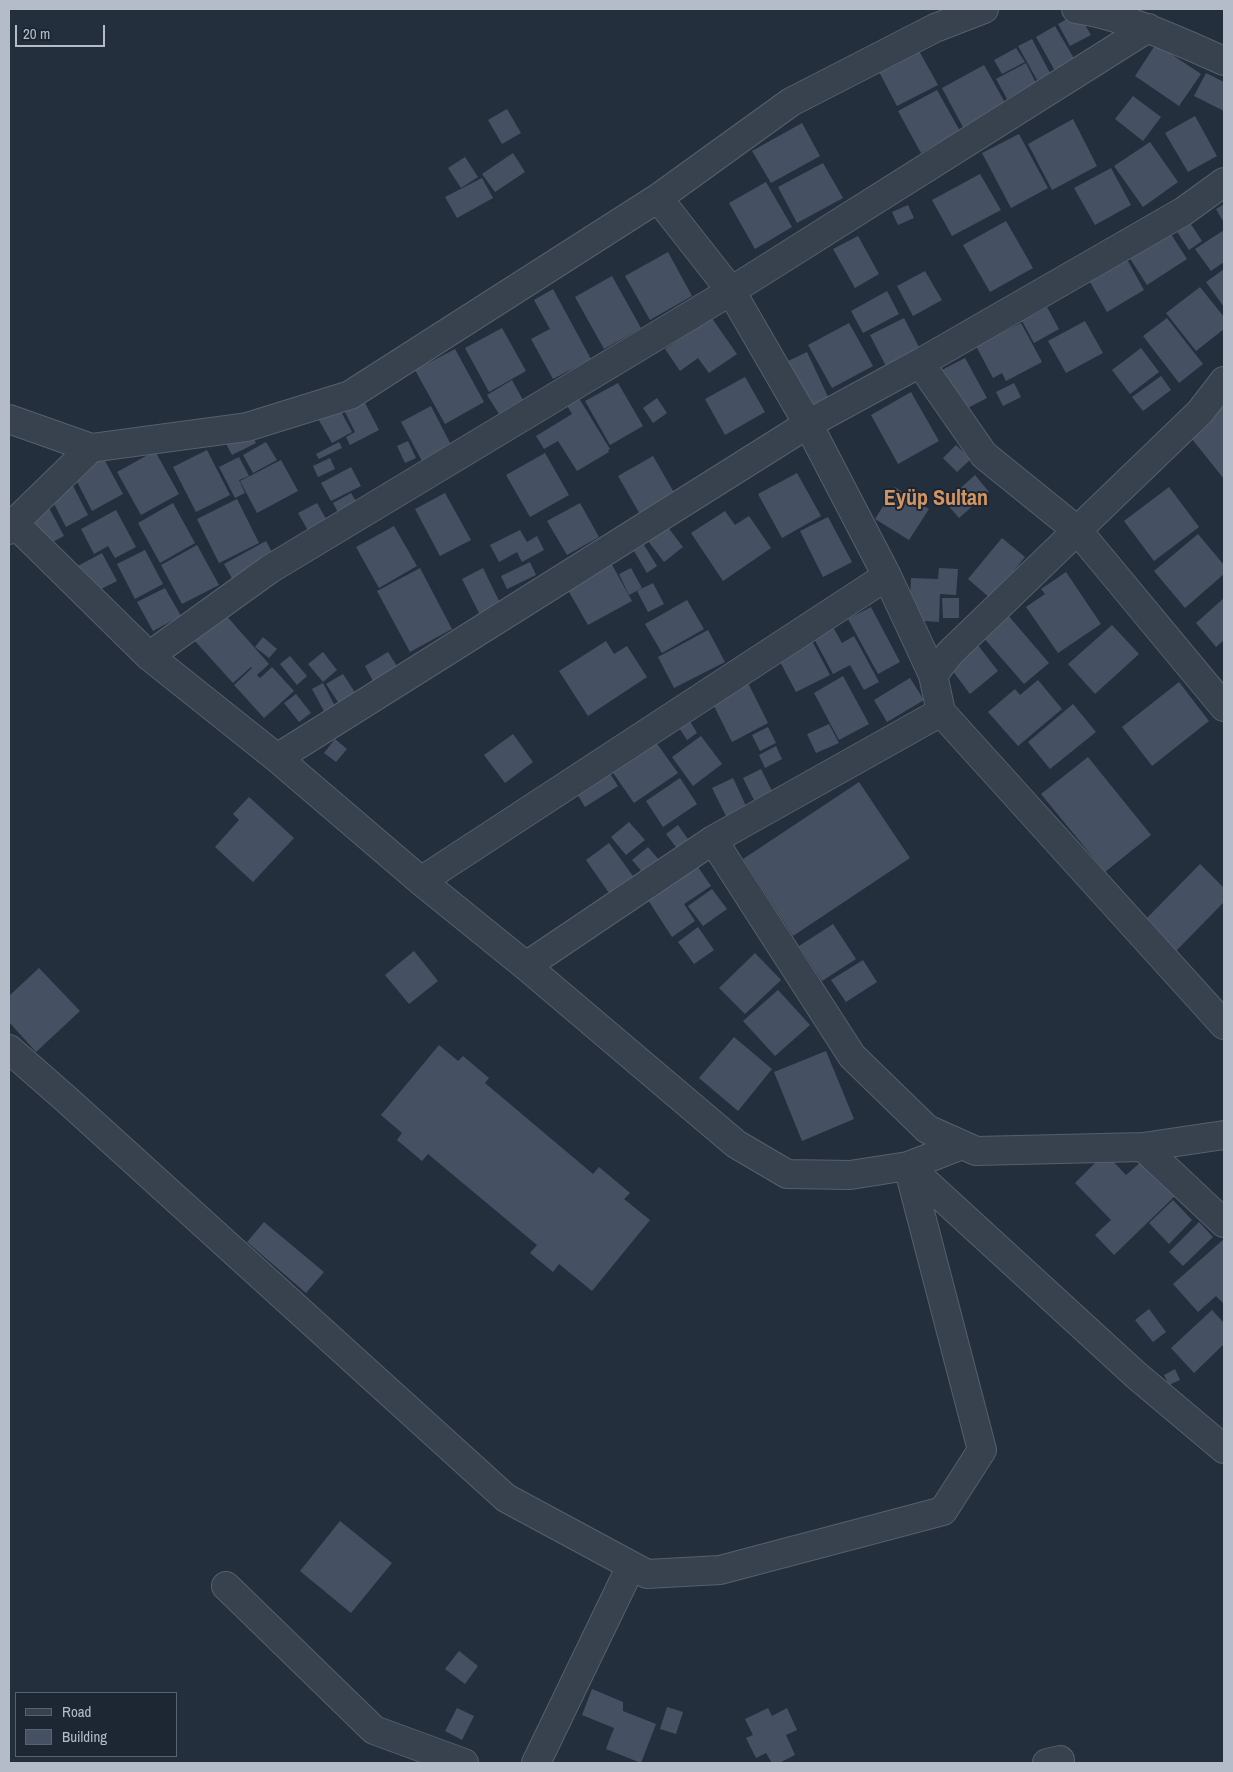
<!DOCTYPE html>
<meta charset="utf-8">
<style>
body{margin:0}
#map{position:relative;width:1233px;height:1772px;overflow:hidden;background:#242f3e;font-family:"Archivo Narrow",sans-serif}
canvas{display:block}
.frame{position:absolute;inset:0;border:10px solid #b4bcc9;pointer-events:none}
.legend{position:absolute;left:15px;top:1692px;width:162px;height:65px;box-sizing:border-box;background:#1d2633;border:1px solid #59626f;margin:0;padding:6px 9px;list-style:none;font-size:15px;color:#b4bcc9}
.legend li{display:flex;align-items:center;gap:10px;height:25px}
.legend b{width:25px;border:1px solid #59626f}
.scale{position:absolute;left:15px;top:25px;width:90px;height:22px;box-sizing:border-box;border:2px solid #b4bcc9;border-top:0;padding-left:6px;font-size:15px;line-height:18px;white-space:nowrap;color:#b4bcc9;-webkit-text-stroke:4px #1d2633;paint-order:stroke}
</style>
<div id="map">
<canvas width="1233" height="1772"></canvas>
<div class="frame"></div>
<ul class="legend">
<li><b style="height:6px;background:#38414e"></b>Road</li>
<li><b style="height:14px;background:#455162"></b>Building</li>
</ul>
<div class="scale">20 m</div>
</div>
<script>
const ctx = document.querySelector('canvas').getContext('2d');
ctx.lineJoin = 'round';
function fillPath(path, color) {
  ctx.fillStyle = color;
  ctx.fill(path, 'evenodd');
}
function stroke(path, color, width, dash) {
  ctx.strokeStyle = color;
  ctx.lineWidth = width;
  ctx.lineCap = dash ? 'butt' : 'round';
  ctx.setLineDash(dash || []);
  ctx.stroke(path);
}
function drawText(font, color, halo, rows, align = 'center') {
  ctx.font = font + ' "Archivo Narrow",sans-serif';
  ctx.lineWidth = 4;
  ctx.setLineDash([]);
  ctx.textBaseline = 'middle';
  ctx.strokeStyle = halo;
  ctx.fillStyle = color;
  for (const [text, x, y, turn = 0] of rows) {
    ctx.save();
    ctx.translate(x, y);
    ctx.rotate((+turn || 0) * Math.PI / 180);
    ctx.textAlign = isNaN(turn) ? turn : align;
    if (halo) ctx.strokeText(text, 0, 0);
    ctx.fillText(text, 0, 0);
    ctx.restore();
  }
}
const building = new Path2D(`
 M1078 13 1091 35 1070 46 1058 24Z
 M1055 26 1075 60 1055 71 1036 37Z
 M1032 39 1050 73 1037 80 1018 46Z
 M1156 44 1201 74 1179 106 1135 76Z
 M1016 48 1025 62 1002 74 994 60Z
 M918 49 938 85 897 106 878 70Z
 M1026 63 1036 83 1007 99 996 79Z
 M984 65 1008 108 965 131 942 88Z
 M1206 73 1224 82V111L1194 96Z
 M937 90 960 131 921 153 898 111Z
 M1133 96 1161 117 1143 141 1115 119Z
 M507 109 521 133 502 144 488 120Z
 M1195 116 1217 156 1188 172 1165 133Z
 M1073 119 1097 166 1052 190 1028 144Z
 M802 123 820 156 771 183 752 151Z
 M1019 134 1048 188 1011 208 982 153Z
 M1150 142 1178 182 1143 207 1114 166Z
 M513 153 525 172 495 192 482 174Z
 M465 157 478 177 461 188 448 168Z
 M823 163 843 198 797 223 778 187Z
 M1111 168 1131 205 1095 225 1074 188Z
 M980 174 1001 210 952 236 932 200Z
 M482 178 493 198 457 218 445 197Z
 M766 182 792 227 755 249 729 203Z
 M1224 204V223L1216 209Z
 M908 205 914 218 898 225 892 212Z
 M1187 218 1202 241 1189 250 1174 227Z
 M1006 221 1033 268 990 292 963 245Z
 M1167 228 1187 259 1147 285 1127 254Z
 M1224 230V262L1211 271 1195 249Z
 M858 236 879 274 855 288 833 249Z
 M668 252 692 296 650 320 625 276Z
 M1124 254 1144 290 1107 312 1086 275Z
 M1224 269V307L1206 282Z
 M925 271 942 300 913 316 897 286Z
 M612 276 641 328 604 349 575 297Z
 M1200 287 1224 317V329L1196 351 1166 313Z
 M553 289 591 359 553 379 531 339 550 329 534 300Z
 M887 291 899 314 863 333 851 311Z
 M1047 307 1059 329 1034 343 1022 321Z
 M711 317 737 354 709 373 698 358 680 371 665 349Z
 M904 318 921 351 887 368 870 335Z
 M1167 318 1203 364 1179 383 1143 336Z
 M1085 321 1103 353 1066 373 1048 341Z
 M849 323 873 366 832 388 808 345Z
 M1021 323 1042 362 1006 381 1002 373 993 378 976 346Z
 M502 328 526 371 489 392 465 348Z
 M1141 348 1159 372 1130 394 1112 370Z
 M455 349 484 402 445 424 415 370Z
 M807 352 830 401 809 411 786 362Z
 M965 358 987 398 962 411 940 371Z
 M1161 376 1171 390 1143 411 1132 397Z
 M745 377 765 412 725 435 705 399Z
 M512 380 523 400 499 414 487 395Z
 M618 383 643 426 610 445 585 401Z
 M1014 383 1021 397 1003 406 996 392Z
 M911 392 939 441 898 464 871 415Z
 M577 395 610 449 608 450 609 452 577 471 558 441 544 449 536 436 572 414 565 402Z
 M657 398 667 413 653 423 643 408Z
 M363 399 379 430 350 445 346 437 355 432 344 410Z
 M1224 405V479L1188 434Z
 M338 406 352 432 332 443 317 417Z
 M431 406 451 445 422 461 401 422Z
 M249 427 256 443 232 455 224 440Z
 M408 441 416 458 405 463 397 446Z
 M266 442 277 460 253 473 243 455Z
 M339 442 342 448 319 459 316 454Z
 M956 445 971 459 957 472 943 458Z
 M207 450 230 495 196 512 173 467Z
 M155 451 179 494 141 515 117 472Z
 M545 453 569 495 530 517 506 475Z
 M653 456 676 496 641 516 618 476Z
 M103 457 123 494 92 511 73 474Z
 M239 457 249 476 239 480 245 493 235 498 219 467Z
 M330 458 335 469 318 477 313 466Z
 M281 460 298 491 257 513 240 481Z
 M351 467 361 486 331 501 321 483Z
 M797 473 821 516 782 538 758 494Z
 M975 475 989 492 959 518 945 502Z
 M70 480 88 515 66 527 48 492Z
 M895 487 929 509 909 540 875 519Z
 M1169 487 1199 527 1154 561 1124 521Z
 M351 493 361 509 342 520 333 503Z
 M445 493 471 540 440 556 415 509Z
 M237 499 259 543 219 563 197 519Z
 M173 503 195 543 160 563 138 523Z
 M317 503 329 524 310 534 298 513Z
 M580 503 599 537 567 555 547 521Z
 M48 506 64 536 41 548 26 518Z
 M116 510 136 547 115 558 108 546 94 554 81 529Z
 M725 511 735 525 749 516 771 548 723 581 691 533Z
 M828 517 852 562 823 577 800 531Z
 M394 526 417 566 379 588 356 547Z
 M667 526 683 547 664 562 648 541Z
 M520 530 527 542 537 536 544 550 522 562 517 552 499 562 490 545Z
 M1198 534 1224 565V574L1185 608 1154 571Z
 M1002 538 1025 557 991 599 968 579Z
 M266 541 276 560 234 582 224 564Z
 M197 545 219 585 182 604 161 565Z
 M644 545 657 566 647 573 634 551Z
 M145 550 163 584 135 599 117 564Z
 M102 553 117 581 91 594 76 567Z
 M610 561 632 601 588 625 565 585Z
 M530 562 536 575 507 589 501 576Z
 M420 568 452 629 410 652 377 591Z
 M483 568 501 605 480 615 462 579Z
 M631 568 642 588 629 595 619 574Z
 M939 568 958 569 956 595 940 594 939 622 909 620 911 578 938 579Z
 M1066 572 1101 624 1058 653 1026 607 1045 594 1041 589Z
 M653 583 664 604 648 612 637 591Z
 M165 588 181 616 153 631 137 602Z
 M942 598H959V618H943Z
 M1224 598V640L1216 647 1196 623Z
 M687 600 704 629 662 653 645 624Z
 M871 607 900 662 878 674 848 619Z
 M224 613 269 664 257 675 260 678 272 667 294 691 264 718 234 685 252 668 251 667 233 683 194 640Z
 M1007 614 1049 663 1024 684 982 636Z
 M829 620 842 643 854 636 879 682 864 690 850 665 833 674 810 631Z
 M1112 625 1139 654 1095 694 1068 664Z
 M708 630 725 662 674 688 658 657Z
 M263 637 277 649 269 658 255 647Z
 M810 637 830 675 796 692 776 654Z
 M606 641 614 654 627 646 647 677 588 716 559 671Z
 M977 644 998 671 970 694 949 666Z
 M323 652 337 670 323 682 308 664Z
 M388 652 397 666 373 681 365 666Z
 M290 656 307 676 297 685 280 664Z
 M343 674 356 694 340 705 326 684Z
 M843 676 869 724 839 740 814 693Z
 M910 678 924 700 887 722 874 700Z
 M1038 680 1062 709 1018 746 988 712 1015 689 1020 695Z
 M747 681 768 723 732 742 711 700Z
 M1179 682 1209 721 1152 766 1122 727Z
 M323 683 336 708 325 713 312 689Z
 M296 694 311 713 299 722 284 703Z
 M1073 704 1096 732 1050 769 1028 742Z
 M687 716 697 733 687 740 676 723Z
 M829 724 839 743 816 753 807 734Z
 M768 727 776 743 760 751 752 735Z
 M513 734 533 762 505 783 484 755Z
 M650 734 678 773 634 803 607 764Z
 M701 736 722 764 693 786 672 757Z
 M335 739 347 749 336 762 324 753Z
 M776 746 782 759 765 768 759 755Z
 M1088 757 1151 835 1105 872 1041 794Z
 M607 769 618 786 585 807 574 789Z
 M761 769 773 793 755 802 743 778Z
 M680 778 697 804 663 827 646 801Z
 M733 778 746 806 726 816 712 788Z
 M859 782 910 858 793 936 743 859Z
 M249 797 294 838 253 882 215 847 239 820 233 814Z
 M629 822 645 840 626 855 611 837Z
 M678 825 690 842 679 851 666 834Z
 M609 843 633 876 609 893 586 860Z
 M648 847 665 867 649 880 632 860Z
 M1200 864 1224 888V902L1176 951 1145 920Z
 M698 867 711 886 684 904 695 921 672 937 648 900Z
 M712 889 727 909 703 926 688 906Z
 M833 924 856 959 822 981 799 946Z
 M698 927 714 950 694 964 678 942Z
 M414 951 438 981 409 1004 385 975Z
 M755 953 781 980 745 1014 719 988Z
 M863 960 877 982 846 1002 831 980Z
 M39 968 80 1011 36 1052 9 1022V996Z
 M778 990 810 1025 775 1056 743 1021Z
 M734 1037 772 1069 738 1111 699 1078Z
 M439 1045 458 1061 463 1056 489 1078 485 1083 593 1174 599 1167 630 1193 624 1199 650 1220 592 1291 559 1264 553 1272 530 1253 537 1245 428 1154 422 1161 397 1140 402 1133 381 1115Z
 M826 1051 854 1119 802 1141 774 1072Z
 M1105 1153 1126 1175 1142 1161 1175 1196 1114 1255 1095 1235 1111 1220 1075 1183Z
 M1173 1200 1192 1220 1169 1244 1149 1223Z
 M264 1222 324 1272 306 1293 247 1242Z
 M1199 1222 1213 1237 1183 1266 1169 1252Z
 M1224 1239V1304L1216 1296 1198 1312 1173 1284Z
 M1149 1309 1166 1332 1153 1342 1135 1320Z
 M1212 1310 1224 1323V1344L1194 1373 1171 1348Z
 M1175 1369 1180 1380 1169 1385 1164 1375Z
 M340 1521 392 1563 351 1613 300 1571Z
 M459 1651 478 1666 465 1684 445 1669Z
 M592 1689 623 1702V1711L656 1724 641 1763 606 1749 614 1728 582 1715Z
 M667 1707 683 1712 676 1734 660 1729Z
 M457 1708 474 1716 462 1740 445 1731Z
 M768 1708 772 1716 787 1708 797 1730 786 1735 795 1755 779 1763H772L766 1753 756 1758 746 1738 753 1735 745 1719Z`);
const street = new Path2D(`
 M1076 9C1128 17 1176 40 1224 61
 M658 198 731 291 808 424 887 576 933 675 941 712 1224 1025
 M920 363 984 455 1078 531 1224 707
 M9 419 91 448 247 427 350 395 658 198 791 102 935 28 984 9
 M14 523 149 656 277 758 421 881 526 966 736 1144 787 1174 850 1175 908 1166 962 1145
 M9 530 14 523 91 448
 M149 656 270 569 731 291 1148 28
 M933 675 950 653 1200 412 1224 381
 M277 758 808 424 920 363 1184 211 1224 182
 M713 840 852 1056 927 1129 976 1151 1143 1147 1224 1135
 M421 881 887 576
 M526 966 713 840 941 712
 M9 1049 66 1099 506 1498 647 1574 720 1570 943 1511 982 1450 908 1166
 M1143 1147 1224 1223
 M908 1166 1136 1375 1224 1449
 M226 1586 374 1730 464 1763
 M536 1763 631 1566
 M1047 1763 1060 1760`);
const districtNames = [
 ["Eyüp Sultan",936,499]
];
fillPath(building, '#455162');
stroke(street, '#565f6c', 30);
stroke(street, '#38414e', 28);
drawText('bold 22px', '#d59563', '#1d2633', districtNames);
</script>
